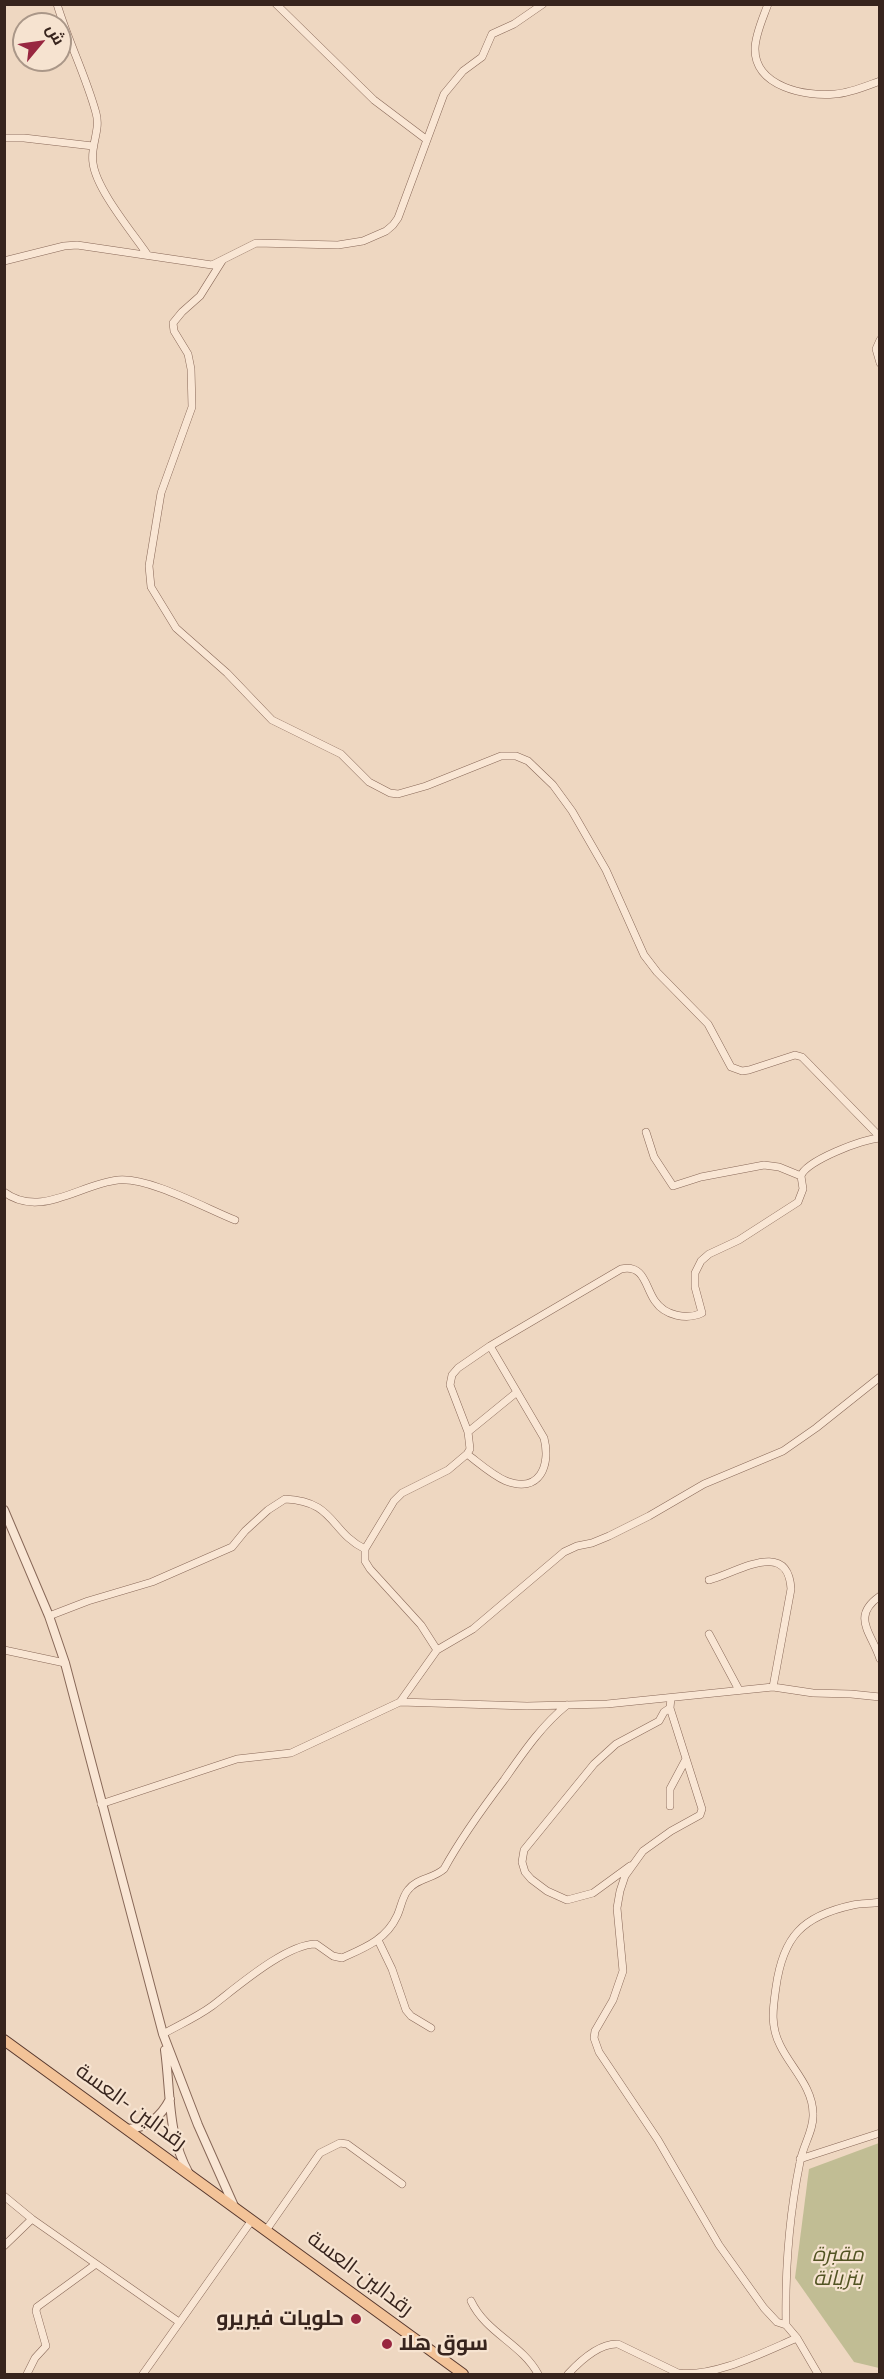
<!DOCTYPE html>
<meta charset="utf-8">
<style>
body{margin:0}
#map{position:relative;width:884px;height:2379px;overflow:hidden;background:#eed7c1;font-family:"PT Serif",Cairo,serif}
canvas{display:block}
.frame{position:absolute;inset:0;border:6px solid #37241d;pointer-events:none}
.north{position:absolute;left:12px;top:12px;width:60px;height:60px;box-sizing:border-box;background:#f6e3d0;border:2px solid #aa9788;border-radius:50%;rotate:61deg;font-size:16px;font-weight:700;line-height:24px;text-align:center;color:#37241d}
.north::after{content:'';display:block;margin:auto;width:21px;height:27px;background:#982740;clip-path:polygon(50% 0,100% 100%,50% 72%,0 100%)}
</style>
<div id="map">
<canvas width="884" height="2379"></canvas>
<div class="frame"></div>
<div class="north">ش</div>
</div>
<script>
const ctx = document.querySelector('canvas').getContext('2d');
ctx.lineJoin = 'round';
function fillPath(path, color) {
  ctx.fillStyle = color;
  ctx.fill(path, 'evenodd');
}
function stroke(path, color, width, dash) {
  ctx.strokeStyle = color;
  ctx.lineWidth = width;
  ctx.lineCap = dash ? 'butt' : 'round';
  ctx.setLineDash(dash || []);
  ctx.stroke(path);
}
function drawText(font, color, halo, rows, align = 'center') {
  ctx.font = font + ' "PT Serif",Cairo,serif';
  ctx.lineWidth = 4.5;
  ctx.setLineDash([]);
  ctx.textBaseline = 'middle';
  ctx.strokeStyle = halo;
  ctx.fillStyle = color;
  for (const [text, x, y, turn = 0] of rows) {
    ctx.save();
    ctx.translate(x, y);
    ctx.rotate((+turn || 0) * Math.PI / 180);
    ctx.textAlign = isNaN(turn) ? turn : align;
    if (halo) ctx.strokeText(text, 0, 0);
    ctx.fillText(text, 0, 0);
    ctx.restore();
  }
}
const cemetery = new Path2D(`
 M879 2143H880L879 2368 854 2362 795 2278 809 2169Z`);
const minor = new Path2D(`
 M57 4C68 41 86 76 96 113 101 130 90 146 93 163 96 189 132 232 147 254
 M276 4 374 100 427 140
 M768 4C763 18 755 35 755 49 755 87 806 97 835 94 850 93 866 86 880 81
 M4 138H24L93 146
 M4 261 64 246 77 245 212 265 256 243 338 245 363 241 386 231 393 225 398 218 444 94 463 71 482 57 492 34 514 24 543 4
 M222 261 200 296 182 312 173 323 174 331 188 354 191 369 192 407 161 493 149 566 151 587 176 628 227 673 272 720 341 754 369 782 390 793 398 794 426 786 501 756H516L528 761 553 785 572 811 606 870 644 955 657 972 708 1024 731 1067 742 1071 749 1070 795 1055 802 1057 880 1137
 M880 340 876 349 880 363
 M646 1132 654 1157 673 1186 701 1177 764 1165 779 1167 801 1176
 M4 1192C40 1219 80 1184 118 1180 149 1177 205 1208 235 1220
 M468 1432 517 1392
 M467 1454C479 1463 492 1475 506 1481 540 1494 551 1465 544 1438L490 1346
 M709 1580C735 1574 788 1537 791 1589L773 1687
 M880 1596C850 1617 872 1633 880 1659
 M49 1616 88 1601 152 1582 232 1547 245 1531 268 1510 285 1499C335 1501 330 1532 365 1549
 M709 1634 739 1690
 M4 1650 65 1663
 M437 1650 421 1625 370 1569 365 1561V1549L394 1501 402 1493 448 1470 467 1454 470 1449 468 1432 450 1385 452 1375 458 1368 490 1346 621 1269C645 1264 645 1287 655 1301 665 1316 687 1320 702 1313L695 1287V1273L701 1261 709 1254 739 1240 798 1202 803 1189 801 1176C805 1161 863 1139 880 1138
 M671 1698 670 1708 702 1809 700 1815 671 1831 643 1851 625 1876 620 1891 617 1908 623 1971 613 2000 595 2031 594 2038 599 2052 658 2140 719 2245 764 2308 777 2322 786 2325 797 2338 818 2374
 M400 1702 437 1650 473 1629 564 1552 577 1546 592 1543 609 1536 649 1516 704 1484 783 1451 816 1428 880 1377
 M101 1804 237 1759 291 1753 400 1702 527 1706 607 1704 773 1687 813 1693 851 1694 880 1697
 M670 1806V1789L686 1759
 M630 1866 593 1893 567 1900 547 1891 531 1879 525 1872 522 1862 524 1850 594 1764 616 1744 659 1721 664 1712 670 1708
 M378 1940 392 1969 406 2010 411 2016 431 2028
 M163 2034C179 2025 197 2017 212 2006 237 1987 286 1944 316 1944L333 1956 342 1958C364 1948 386 1940 397 1916 401 1908 402 1897 408 1890 417 1878 433 1879 444 1869 461 1838 482 1809 504 1780 523 1753 541 1726 567 1705
 M800 2159 880 2133
 M4 2196 32 2219 179 2322
 M267 2229 320 2153 340 2143 347 2144 402 2184
 M4 2246 32 2219
 M471 2301C486 2333 522 2344 538 2374
 M786 2325C785 2270 789 2216 800 2162 803 2145 814 2130 813 2114 813 2087 791 2068 780 2045 770 2025 773 2008 776 1987 783 1937 802 1916 853 1905 862 1903 871 1904 880 1902
 M27 2374 35 2358 46 2346 36 2311 37 2307 96 2264
 M143 2374 252 2220
 M568 2374C580 2361 599 2343 618 2344L678 2373C714 2378 764 2352 797 2338`);
const tertiary = new Path2D(`
 M4 1510 49 1616 65 1663 163 2034 198 2125 234 2206
 M165 2050C171 2094 167 2134 189 2174
 M127 2129C148 2128 161 2117 170 2099`);
const primary = new Path2D(`
 M4 2040 463 2374`);
const markers = [
 [356,2319,6,"#982740"],
 [387,2344,6,"#982740"]
];
const streetNames = [
 ["رقدالين -العسة",131,2107,36],
 ["رقدالين-العسة",360,2274,37]
];
const parkNames = [
 ["مقبرة",838,2255],
 ["بنزيانة",838,2279]
];
const poiNames = [
 ["حلويات فيريرو",344,2319],
 ["سوق هلا",399,2344,"left"]
];
fillPath(cemetery, '#c1bd94');
stroke(minor, '#886858', 8);
stroke(tertiary, '#886858', 10);
stroke(primary, '#56372d', 12);
stroke(minor, '#f9e6d4', 7);
stroke(tertiary, '#f9e6d4', 8);
stroke(primary, '#f3c398', 10);
for (const [x, y, r, color] of markers) {
  const dot = new Path2D();
  dot.arc(x, y, r, 0, 2 * Math.PI);
  ctx.fillStyle = color;
  ctx.fill(dot);
  stroke(dot, '#f6e3d0', 2);
}
drawText('21px', '#37241d', '#f6e3d0', streetNames);
drawText('italic 21px', '#525423', '#f6e3d0', parkNames);
drawText('bold 21px', '#37241d', '#f6e3d0', poiNames, 'right');
</script>
